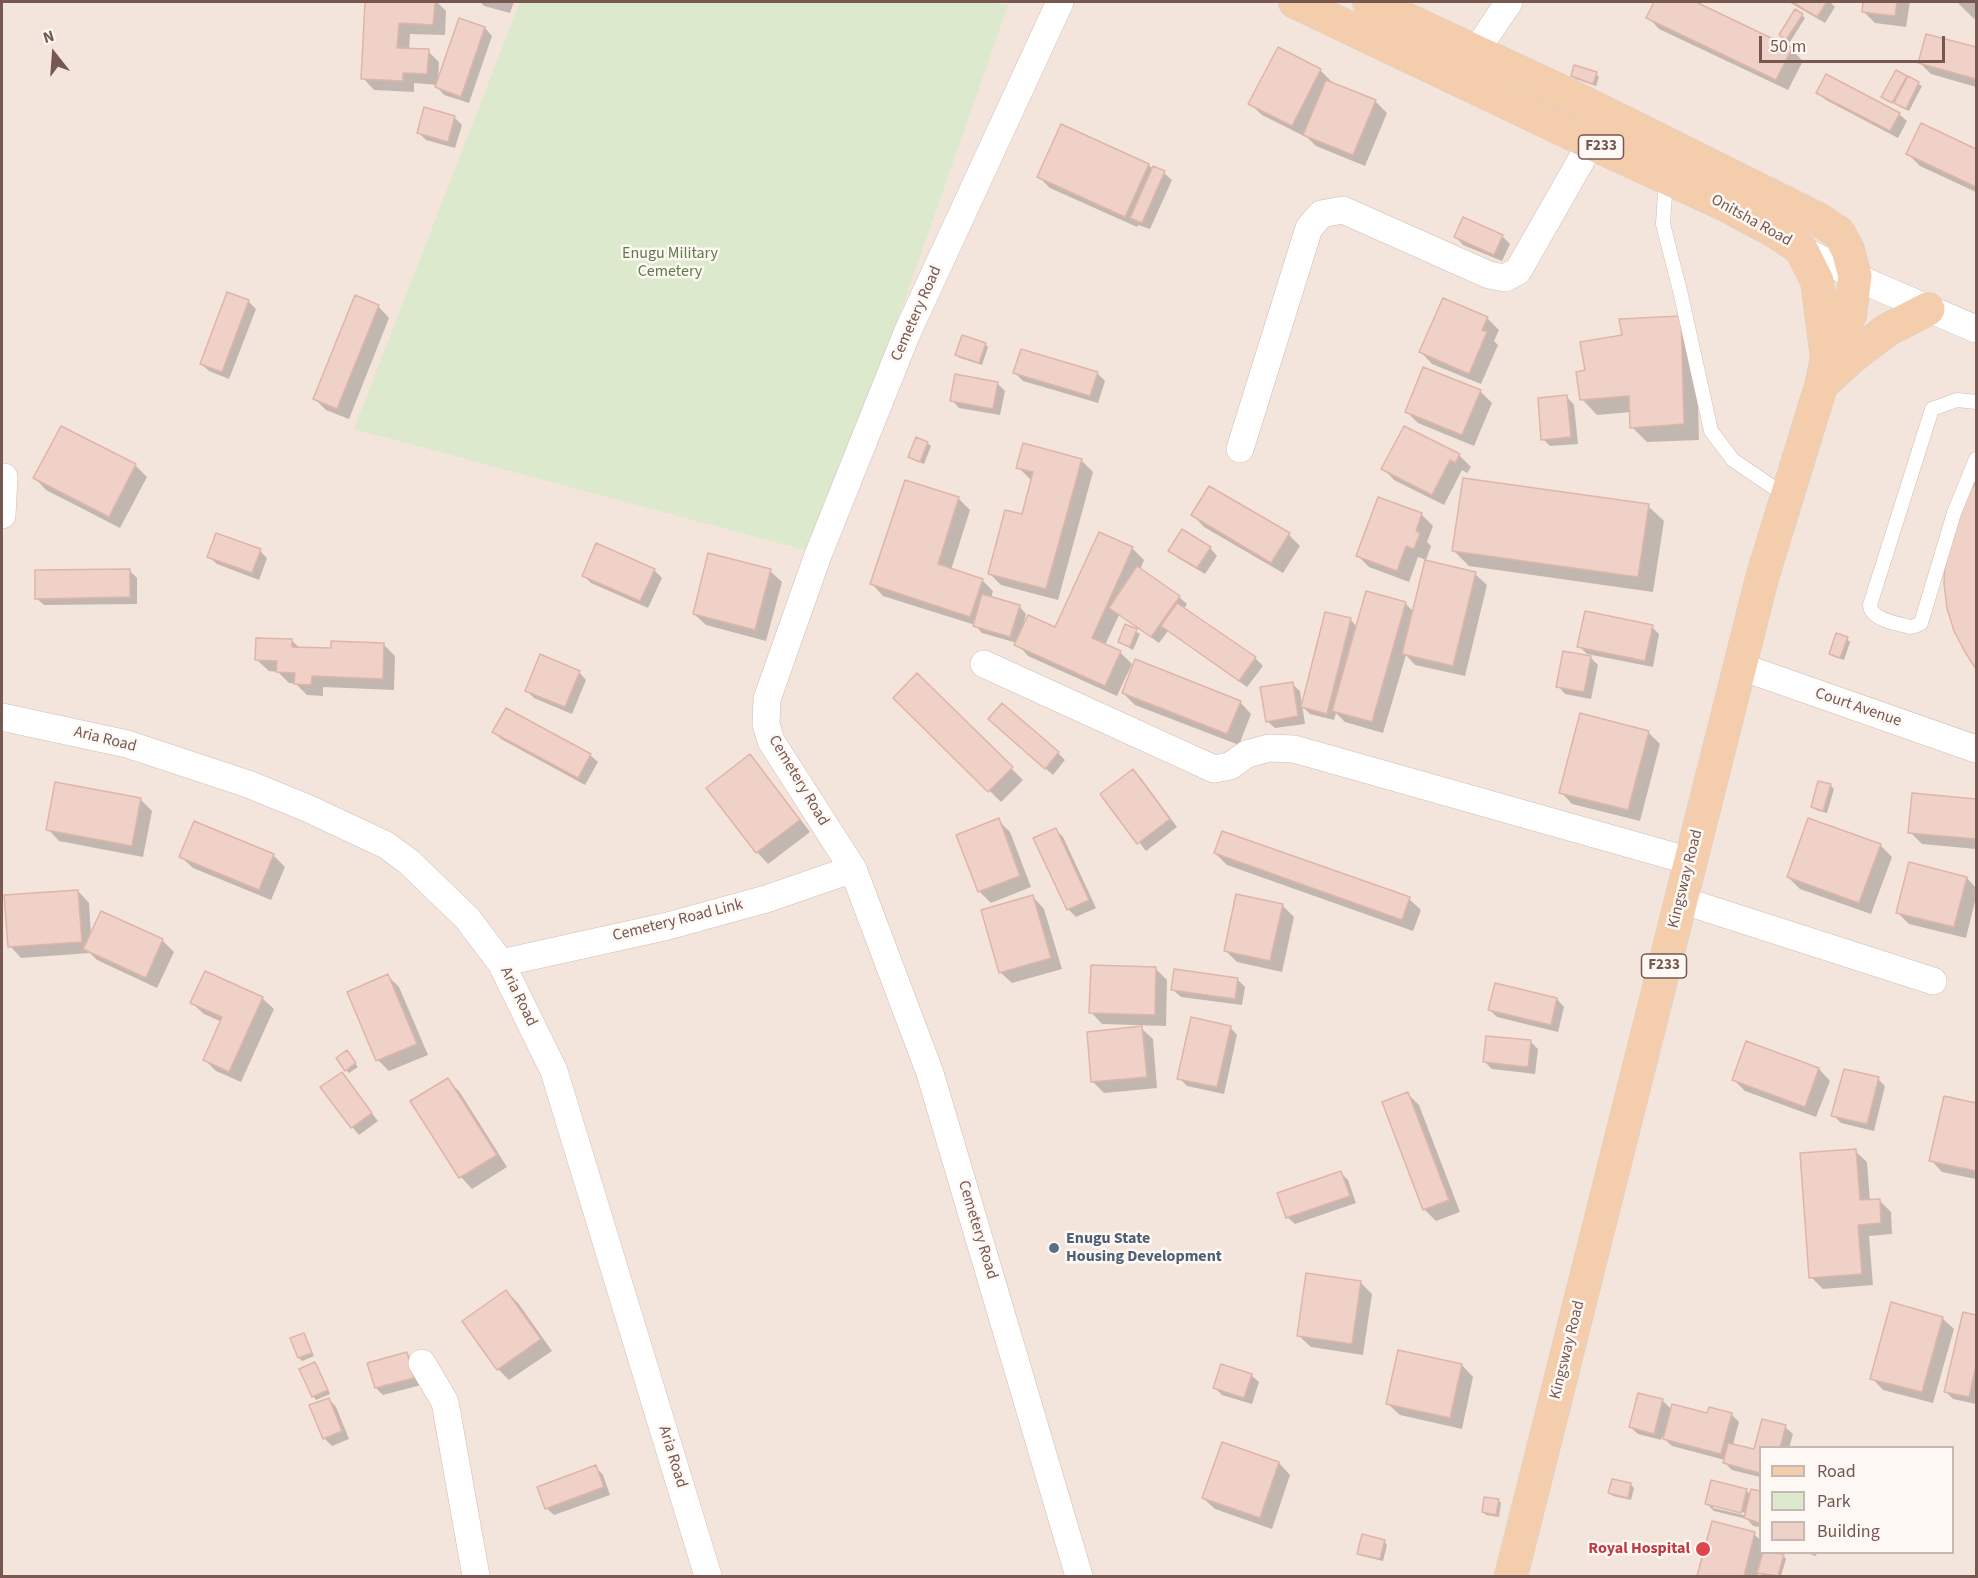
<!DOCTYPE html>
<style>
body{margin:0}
#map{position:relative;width:1978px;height:1578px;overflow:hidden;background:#fbf4ed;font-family:"Source Sans 3",sans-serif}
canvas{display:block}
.frame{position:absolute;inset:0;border:3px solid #765851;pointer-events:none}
.legend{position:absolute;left:1759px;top:1446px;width:195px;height:108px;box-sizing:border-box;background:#fef8f4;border:2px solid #c8b8b3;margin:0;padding:8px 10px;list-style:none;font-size:18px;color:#765851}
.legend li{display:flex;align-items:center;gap:12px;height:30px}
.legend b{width:30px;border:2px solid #c8b8b3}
.north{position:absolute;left:24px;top:24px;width:60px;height:60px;-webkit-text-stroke:4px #fef8f4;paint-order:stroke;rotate:343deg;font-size:16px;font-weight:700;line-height:24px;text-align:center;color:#765851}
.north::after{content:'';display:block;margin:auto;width:21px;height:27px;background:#765851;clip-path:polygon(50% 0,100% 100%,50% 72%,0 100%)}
.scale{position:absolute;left:1759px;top:36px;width:186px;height:27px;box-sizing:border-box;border:3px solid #765851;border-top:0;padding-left:8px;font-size:18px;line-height:21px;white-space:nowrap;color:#765851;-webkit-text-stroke:4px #fef8f4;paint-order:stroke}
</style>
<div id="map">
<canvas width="1978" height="1578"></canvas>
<div class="frame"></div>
<ul class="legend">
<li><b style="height:8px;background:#f4ceac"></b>Road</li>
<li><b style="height:16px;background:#dce9cc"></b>Park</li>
<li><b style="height:16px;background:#efd1c7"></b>Building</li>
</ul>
<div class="north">N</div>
<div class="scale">50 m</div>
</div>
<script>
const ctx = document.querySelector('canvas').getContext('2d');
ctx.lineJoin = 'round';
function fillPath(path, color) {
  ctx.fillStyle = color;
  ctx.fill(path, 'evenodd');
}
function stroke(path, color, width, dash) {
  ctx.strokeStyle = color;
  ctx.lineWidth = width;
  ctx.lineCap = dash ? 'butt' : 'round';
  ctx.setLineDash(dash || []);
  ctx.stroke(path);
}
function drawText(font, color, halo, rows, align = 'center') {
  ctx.font = font + ' "Source Sans 3",sans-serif';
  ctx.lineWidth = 5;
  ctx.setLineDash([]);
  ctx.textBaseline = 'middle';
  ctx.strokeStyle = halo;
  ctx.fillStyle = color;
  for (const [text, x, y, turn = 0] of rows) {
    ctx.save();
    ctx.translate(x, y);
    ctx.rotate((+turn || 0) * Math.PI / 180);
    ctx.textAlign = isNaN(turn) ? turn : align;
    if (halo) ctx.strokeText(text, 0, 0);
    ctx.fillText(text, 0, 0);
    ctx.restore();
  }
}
const residential = new Path2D(`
 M2 2H1976V1576H2ZM1760 1448H1952V1552H1760Z`);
const green = new Path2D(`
 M520 2H985L1008 5 816 553 354 429Z`);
const shadow = new Path2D(`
 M367 2H437L446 11 445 35 410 34 409 50 428 51 439 62 438 79 485 28 492 36 469 103 444 95 437 87V85L414 83V92L374 90 363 78Z
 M480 2H514L510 13 484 6Z
 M1656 2H1692L1791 49 1803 61 1788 90 1659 29 1648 17Z
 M1789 2H1830L1835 7 1825 23Z
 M1864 2H1910L1906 27 1875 23 1863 11Z
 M1957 2H1976V19L1973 18Z
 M1802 15 1805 18 1790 42 1784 38Z
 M1927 35 1976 49V87L1931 74 1920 63Z
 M1278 49 1320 70 1332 82 1331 83 1375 101 1387 113 1365 166 1316 146 1305 135 1304 136 1262 115 1250 104Z
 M1896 72 1922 86 1909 111 1883 97Z
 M1596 74 1599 77 1596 86 1576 79 1572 76Z
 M1818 93 1899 114 1907 121 1898 138 1826 100Z
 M454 117 462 125 455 148 426 140 419 133Z
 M1922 125 1976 151V192L1920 166 1908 154Z
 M1062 126 1149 165 1153 169 1164 173 1172 180 1150 229 1138 225 1137 227 1050 188 1039 177Z
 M1502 236 1510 244 1502 261 1463 245 1456 237Z
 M248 301 256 309 229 379 209 371 201 364Z
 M378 306 389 318 349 419 326 410 315 399Z
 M1487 318 1499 330 1494 341 1498 345 1481 384 1432 364 1421 352Z
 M1680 318 1696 334 1699 440 1647 442 1632 427 1631 412 1597 415 1582 399 1586 372 1623 337Z
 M985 344 988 347 982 365 960 358 957 355Z
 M1015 373H1097L1105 381 1098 403 1023 381Z
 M997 383 1005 391 1000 415 959 408 952 400Z
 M1480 391 1492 403 1474 446 1418 423 1407 412Z
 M1567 397 1574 405 1578 444 1550 446 1543 439Z
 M61 428 136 466 147 477 120 528 46 490 35 478Z
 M927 443 931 446 924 464 913 460 910 457Z
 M1459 455 1471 467 1467 473 1462 470 1444 505 1394 480 1383 468Z
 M1081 460 1093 472 1058 600 1001 585 989 573 1023 516 1033 480 1030 479 1018 467Z
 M906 482 959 499 970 510 951 570 982 580 993 591 991 598 1019 606 1026 614 1023 626 1056 629 1100 534 1133 549 1144 560 1140 570 1179 597 1187 604 1184 609 1255 658 1263 666 1247 687 1168 631 1159 643 1119 615 1105 645 1120 652 1132 664 1117 696 1028 656 1017 643 982 633 975 625 883 596 872 584Z
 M1976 485V666L1966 651 1969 494Z
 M1648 506 1664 521 1653 592 1469 566 1454 551Z
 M1421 514 1433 526 1427 542 1431 546 1426 560 1418 557 1409 582 1369 567 1358 556Z
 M1193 515 1289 535 1300 546 1283 573 1204 527Z
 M1210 548 1217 556 1205 574 1178 558 1170 550Z
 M260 551 267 558 259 580 217 564 209 557Z
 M129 570 137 578V604L44 605 36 598Z
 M654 570 662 578 648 608 591 583 583 575Z
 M770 571 782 582 766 641 706 625 694 614Z
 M1475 574 1487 585 1465 676 1415 665 1406 655 1383 733 1345 722 1336 713 1334 720 1310 714 1303 707 1351 620 1357 627 1405 603 1414 612Z
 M1126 626 1140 634 1133 650 1119 642Z
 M1652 627 1659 634 1653 667 1587 654 1598 665 1591 699 1565 694 1558 686 1590 657 1579 646Z
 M1847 639 1850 642 1844 660 1834 657 1830 653Z
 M292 641 300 648 332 650 383 644 395 656 394 690 323 687V696L307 695 296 684 289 683 278 672 269 671 257 660Z
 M579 672 586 680 572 714 534 698 526 690Z
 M917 676 1023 780 1001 802 895 698Z
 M1292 684 1300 691 1305 724 1275 728 1267 721Z
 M1123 693 1240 702 1251 714 1239 745 1135 705Z
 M997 726 1058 753 1065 760 1053 775Z
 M494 732 590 755 598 762 585 785 501 739Z
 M1648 732 1660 744 1640 821 1572 804 1561 792Z
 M750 756 761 768 810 832 768 864 757 852Z
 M1133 771 1141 778 1177 827 1146 851 1102 794Z
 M1819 783 1831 786 1834 789 1827 813 1816 810 1812 806Z
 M57 784 141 800 152 811 143 857 59 841 48 829Z
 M1914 795 1976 800V849L1922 844 1910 832Z
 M998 820 1010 832 1031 887 991 903 979 891Z
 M1055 829 1063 837 1096 908 1076 917 1068 909 1035 839Z
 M1880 845 1892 857 1871 914 1800 889 1788 877Z
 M1215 853 1409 899 1421 910 1413 931 1227 865Z
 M273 855 285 867 271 900 193 868 181 857Z
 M1967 878 1976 888V897L1966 938 1909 924 1897 912Z
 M78 891 89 903 91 935 102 913 163 941 174 952 157 988 97 960 90 953 21 958 10 946Z
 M1033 897 1044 909 1062 969 1012 983 1000 972Z
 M1282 905 1294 917 1282 972 1237 962 1226 951Z
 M1156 969 1167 980 1166 1026 1102 1024 1091 1012Z
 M388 976 399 987 428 1055 389 1071 378 1060Z
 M1237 979 1245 987 1242 1005 1181 997 1173 990Z
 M262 998 274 1009 241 1082 216 1071 205 1060 222 1022 204 1014 192 1003Z
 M1557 999 1564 1007 1558 1032 1497 1017 1490 1010Z
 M1230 1027 1237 1035 1224 1094 1187 1086 1179 1078Z
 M1141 1028 1153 1039 1157 1088 1104 1093 1093 1082Z
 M1531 1042 1538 1049 1535 1074 1492 1069 1485 1062Z
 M350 1056 358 1067 349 1073 346 1070Z
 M1819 1069 1830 1081 1816 1117 1745 1091 1733 1079Z
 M341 1074 378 1121 359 1135 352 1127Z
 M1878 1079 1885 1086 1874 1131 1841 1123 1833 1115Z
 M447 1080 459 1091 507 1167 472 1189 461 1177 412 1102Z
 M1408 1094 1419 1105 1460 1212 1436 1221 1424 1209Z
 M1945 1097 1976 1104V1179L1942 1172 1931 1160Z
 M1855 1151 1867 1162 1870 1201 1879 1200 1891 1212 1892 1234 1869 1236 1873 1285 1823 1289 1811 1277Z
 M1341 1173 1348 1180 1356 1203 1295 1224 1287 1217Z
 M1360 1282 1372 1294 1363 1355 1311 1347 1299 1336Z
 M506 1291 518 1303 552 1351 509 1380 498 1369Z
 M1964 1314 1976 1317V1404L1953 1399 1945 1391Z
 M1942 1318 1954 1329 1933 1403 1883 1390 1872 1378Z
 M303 1334 306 1338 314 1356 302 1361 299 1358Z
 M407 1354 414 1361 421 1385 383 1395 376 1388Z
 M314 1364 318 1367 330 1394 316 1400 313 1396Z
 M1462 1365 1473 1377 1462 1429 1400 1415 1388 1404Z
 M1251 1375 1259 1382 1252 1404 1222 1395 1215 1388Z
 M329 1399 336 1407 349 1439 332 1446 324 1438Z
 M1662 1400 1672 1410 1708 1415 1731 1414 1739 1422 1733 1445 1755 1451 1785 1427 1793 1434 1789 1448H1760V1477L1732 1470 1725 1463V1460L1672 1446 1662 1437 1661 1440 1638 1434 1630 1427Z
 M1222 1444 1279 1463 1290 1475 1272 1529 1215 1509 1203 1498Z
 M596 1467 603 1475 610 1495 554 1515 546 1508Z
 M1631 1485 1634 1488 1631 1500 1613 1496 1610 1493Z
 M1747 1491 1751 1495 1752 1491 1760 1493V1527L1753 1526 1747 1519 1714 1511 1707 1504ZM1713 1505 1749 1514 1748 1516 1713 1508Z
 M1498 1500 1501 1503 1499 1517 1486 1515 1483 1512Z
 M1713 1523 1754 1534 1760 1540V1552L1783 1555 1786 1559 1781 1576H1764L1759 1572 1758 1576H1699Z
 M1384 1541 1387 1545 1383 1561 1362 1556 1359 1553Z
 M1803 1552H1817L1816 1556Z`);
const building = new Path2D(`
 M365 2H435L433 25 399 23 397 48 429 49 427 74 403 73V81L361 79Z
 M1654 2H1696L1792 48 1776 80 1646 18Z
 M1792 2H1827L1817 17Z
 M1863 2H1897L1895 16 1862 12Z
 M1795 9 1803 14 1786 40 1779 35Z
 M459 18 485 27 461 97 435 87Z
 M1926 34 1976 47V79L1918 63Z
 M1278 47 1321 69 1292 126 1248 104Z
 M1574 65 1597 72 1593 84 1571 76Z
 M1896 70 1907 76 1892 103 1881 97Z
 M1826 74 1900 113 1890 131 1816 93Z
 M1908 76 1919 82 1906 109 1894 103Z
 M1326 80 1376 100 1353 155 1303 135Z
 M424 107 455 116 448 142 417 133Z
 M1921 123 1976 149V187L1906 154Z
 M1061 124 1149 164 1125 217 1037 177Z
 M1153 166 1165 171 1142 223 1130 218Z
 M1463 217 1503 235 1494 255 1454 237Z
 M227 292 249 300 222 372 200 364Z
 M355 295 379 305 337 409 313 399Z
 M1443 298 1488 317 1482 330 1487 332 1469 374 1419 352Z
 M1681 316 1684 424 1630 428 1629 396 1580 400 1576 372 1585 370 1580 342 1622 335 1619 319Z
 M962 335 986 343 979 363 955 355Z
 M1021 349 1098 372 1090 396 1013 373Z
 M1423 367 1481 390 1462 435 1405 412Z
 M955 374 998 382 993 409 950 401Z
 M1567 395 1571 437 1541 440 1538 398Z
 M61 426 136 464 109 517 33 478Z
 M1404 426 1460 454 1455 463 1450 460 1432 495 1381 469Z
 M916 437 928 442 920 462 908 457Z
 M1023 443 1082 459 1046 589 988 574 1005 510 1022 514 1033 472 1016 468Z
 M1463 478 1649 504 1638 577 1452 551Z
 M905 480 959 497 938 564 983 579 970 617 870 584Z
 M1976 482V669L1965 652 1954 631 1947 608 1944 584 1945 560 1949 537 1968 493Z
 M1209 486 1290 533 1271 563 1191 515Z
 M1378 497 1422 513 1416 531 1420 533 1414 549 1406 546 1397 571 1356 556Z
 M1182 529 1211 547 1197 568 1168 551Z
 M1099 532 1133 547 1092 638 1121 651 1105 686 1014 645 1028 615 1055 627Z
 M216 533 261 549 252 573 207 557Z
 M596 543 655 569 640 601 582 576Z
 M708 553 771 569 755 630 693 614Z
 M1425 560 1476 572 1453 666 1402 654Z
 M1137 566 1180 596 1151 637 1109 608Z
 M130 569V597L35 599V570Z
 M1366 591 1406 602 1372 722 1332 711Z
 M982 594 1020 605 1010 637 973 626Z
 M1177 603 1256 657 1239 681 1161 626Z
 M1585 611 1653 625 1645 661 1577 647Z
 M1325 612 1351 618 1327 714 1301 707Z
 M1125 624 1137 629 1130 647 1118 642Z
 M1836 633 1848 637 1840 658 1829 654Z
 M256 638 292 639V647L331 648V641L384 643 383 679 312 676 311 685 294 684 295 673 276 672 277 661 255 660Z
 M1563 651 1591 656 1584 692 1556 687Z
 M540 654 580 671 565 707 525 691Z
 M1135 659 1241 701 1227 734 1122 693Z
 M917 673 1013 767 988 792 893 698Z
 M1293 682 1298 716 1266 722 1260 687Z
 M1002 703 1059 752 1045 769 988 719Z
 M506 708 591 754 578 778 492 732Z
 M1580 713 1649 731 1628 810 1559 793Z
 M750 754 800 820 756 853 706 788Z
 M1133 769 1170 819 1137 844 1100 794Z
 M1818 781 1831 784 1823 811 1811 807Z
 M55 782 141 798 132 846 46 830Z
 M1912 793 1976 799V839L1908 833Z
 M999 818 1020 876 978 892 956 835Z
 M1808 818 1881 844 1859 903 1787 877Z
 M194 821 274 854 259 890 179 857Z
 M1056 828 1089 900 1067 910 1033 838Z
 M1222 831 1410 897 1402 920 1214 853Z
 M1909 862 1967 877 1954 927 1896 913Z
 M78 890 82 942 8 947 4 895Z
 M1236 894 1283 904 1270 961 1224 951Z
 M1033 895 1051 958 999 973 981 910Z
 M101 911 163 939 146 978 83 949Z
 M1091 965 1156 967 1155 1015 1089 1013Z
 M1174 969 1238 978 1235 999 1171 990Z
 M205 971 263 997 229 1072 203 1060 222 1017 190 1003Z
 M388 974 417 1044 376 1061 347 992Z
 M1495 983 1557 998 1551 1025 1488 1010Z
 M1191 1017 1231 1026 1217 1087 1177 1079Z
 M1142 1026 1147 1077 1091 1082 1087 1032Z
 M1486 1036 1531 1040 1528 1067 1483 1062Z
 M1746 1041 1819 1068 1805 1107 1732 1080Z
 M347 1050 356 1063 345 1071 336 1058Z
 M1844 1069 1879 1077 1867 1124 1831 1116Z
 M342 1072 372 1113 351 1128 320 1087Z
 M448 1078 497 1155 459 1178 410 1101Z
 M1408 1092 1449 1200 1423 1210 1382 1102Z
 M1944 1096 1976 1103V1171L1929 1161Z
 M1856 1149 1860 1200 1880 1199 1881 1223 1858 1225 1862 1274 1809 1278 1800 1153Z
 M1341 1171 1350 1196 1286 1218 1277 1193Z
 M1306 1273 1361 1281 1352 1344 1297 1336Z
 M506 1290 541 1339 497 1370 462 1321Z
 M1891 1302 1943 1317 1922 1392 1870 1379Z
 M1963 1312 1976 1315V1366L1969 1397 1944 1392Z
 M304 1333 312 1353 298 1358 290 1338Z
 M1398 1350 1462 1364 1450 1418 1386 1404Z
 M407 1352 414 1378 375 1388 367 1363Z
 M315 1362 328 1390 312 1397 299 1369Z
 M1221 1364 1252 1374 1244 1398 1213 1388Z
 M1638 1393 1663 1399 1654 1434 1629 1427Z
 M329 1398 342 1431 323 1439 309 1405Z
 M1672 1404 1707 1413 1709 1407 1732 1413 1721 1454 1663 1439Z
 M1762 1419 1786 1425 1780 1448H1760V1473L1723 1463 1728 1443 1754 1449Z
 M1222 1442 1279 1462 1260 1518 1202 1498Z
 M596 1465 604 1487 545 1509 537 1487Z
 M1612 1479 1631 1483 1628 1498 1608 1493Z
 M1711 1480 1747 1489 1741 1513 1705 1504Z
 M1751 1489 1760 1491V1523L1744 1518Z
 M1484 1497 1499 1499 1496 1515 1482 1512Z
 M1712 1521 1755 1532 1744 1576H1697Z
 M1362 1534 1385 1540 1380 1559 1357 1554Z
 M1763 1552 1784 1554 1778 1576 1757 1573Z`);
const service = new Path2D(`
 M1666 179 1663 224 1681 295 1711 431 1733 460 1786 496
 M1976 402 1957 400 1932 409 1870 605C1871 620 1897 623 1910 627L1915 626 1921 623 1954 513 1976 459`);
const minor = new Path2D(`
 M1060 2 907 333 818 555 767 699 766 724 771 741 853 869 930 1073 1079 1576
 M1476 51 1509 2
 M1801 249 1876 286 1976 329
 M1240 449 1309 228 1321 214 1343 210 1489 275 1505 278 1518 271 1591 143
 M2 515 4 477
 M984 664 1214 769 1230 766 1247 754 1269 748 1294 749 1690 861
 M1739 666 1976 749
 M2 717 127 744 248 784 307 808 386 845 409 862 467 918 501 963 554 1071 708 1576
 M1681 900 1933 981
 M501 963 668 926 766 899 853 869
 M422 1363 445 1402 476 1576`);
const primary = new Path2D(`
 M1295 2 1591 143 1726 205 1776 232 1801 249 1817 281 1827 358
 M1369 2 1569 95 1818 219 1839 233 1848 250 1855 276 1850 315 1827 358 1821 386 1762 578 1511 1576
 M1822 384 1852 357 1887 330 1928 309`);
const markers = [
 [1054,1248,6,"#5c6f8a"],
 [1703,1549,8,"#e0444e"]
];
const shields = [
 [1601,147,45],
 [1664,966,45]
];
const shieldNames = [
 ["F233",1601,147],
 ["F233",1664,966]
];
const streetNames = [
 ["Onitsha Road",1751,221,29],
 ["Cemetery Road",917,314,-66],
 ["Court Avenue",1858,708,19],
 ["Aria Road",105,740,14],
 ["Cemetery Road",798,781,59],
 ["Kingsway Road",1686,879,-76],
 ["Cemetery Road Link",678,921,-14],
 ["Aria Road",518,997,64],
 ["Cemetery Road",977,1230,73],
 ["Kingsway Road",1568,1350,-76],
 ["Aria Road",672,1457,73]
];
const parkNames = [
 ["Enugu Military",670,254],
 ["Cemetery",670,272]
];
const serviceNames = [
 ["Enugu State",1066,1239],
 ["Housing Development",1066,1257]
];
const healthNames = [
 ["Royal Hospital",1690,1549]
];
fillPath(residential, '#f3e5dc');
fillPath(green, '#dce9cc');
fillPath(shadow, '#0003');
fillPath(building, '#efd1c7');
stroke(building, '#e0b5a8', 1.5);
stroke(service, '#d0bdb5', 15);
stroke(minor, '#d0bdb5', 28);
stroke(primary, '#d9d0ce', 34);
stroke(service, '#fff', 14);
stroke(minor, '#fff', 27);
stroke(primary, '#f4ceac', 33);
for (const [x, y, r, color] of markers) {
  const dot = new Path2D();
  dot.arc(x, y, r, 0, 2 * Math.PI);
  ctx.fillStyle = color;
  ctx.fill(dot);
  stroke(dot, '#fef8f4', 2);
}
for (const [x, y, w] of shields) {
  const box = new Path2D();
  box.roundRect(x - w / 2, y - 12, w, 24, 4.5);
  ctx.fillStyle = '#fef8f4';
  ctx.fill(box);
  stroke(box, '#765851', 1.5);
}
drawText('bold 15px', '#765851', null, shieldNames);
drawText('16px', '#765851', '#fef8f4', streetNames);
drawText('16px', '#5f7a49', '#fef8f4', parkNames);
drawText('bold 16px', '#4e5e75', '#fef8f4', serviceNames, 'left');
drawText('bold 16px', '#be3a42', '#fef8f4', healthNames, 'right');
</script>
